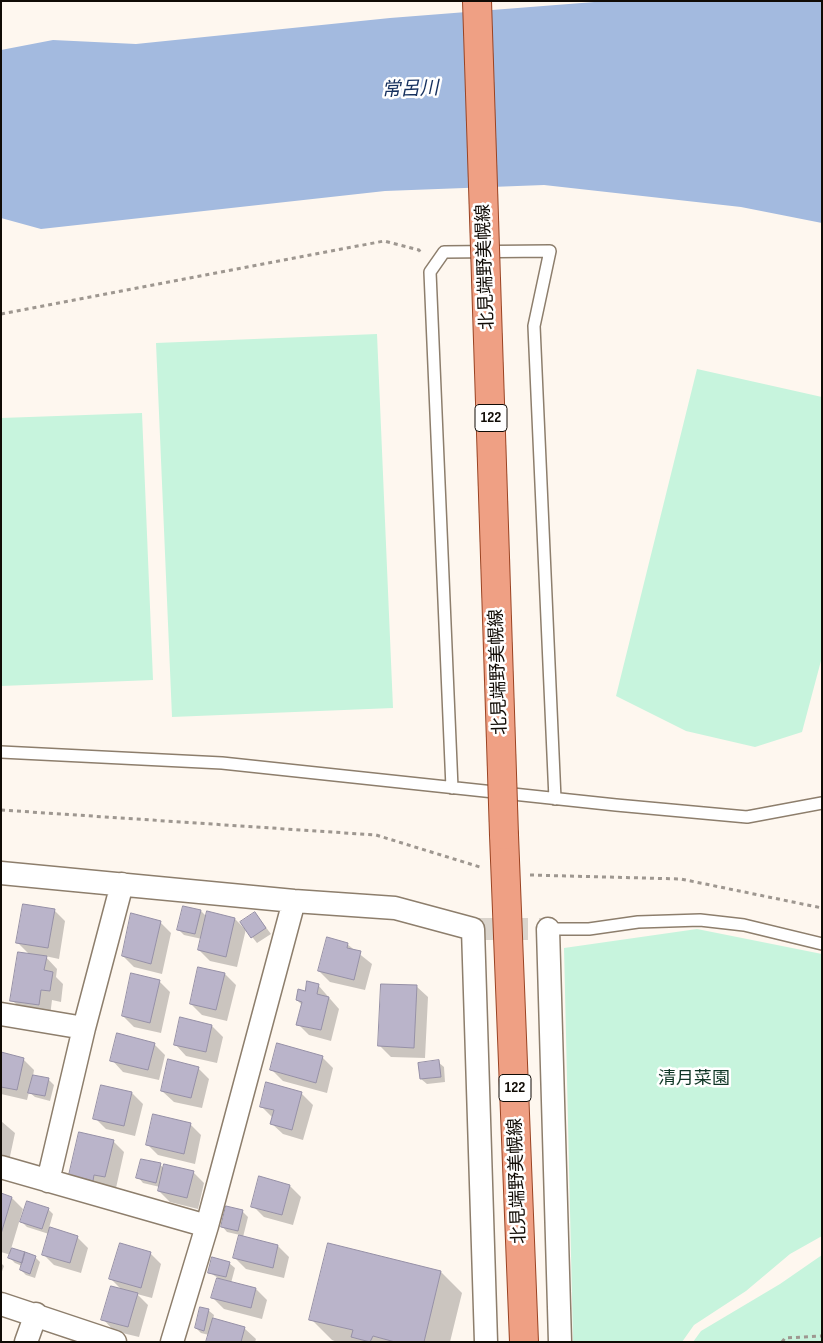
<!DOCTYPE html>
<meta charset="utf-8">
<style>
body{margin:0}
#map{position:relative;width:823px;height:1343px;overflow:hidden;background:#fef7ef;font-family:"Sofia Sans Condensed",sans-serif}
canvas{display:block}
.frame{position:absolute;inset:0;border:2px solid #100b05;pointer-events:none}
</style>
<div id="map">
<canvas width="823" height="1343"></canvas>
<div class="frame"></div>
</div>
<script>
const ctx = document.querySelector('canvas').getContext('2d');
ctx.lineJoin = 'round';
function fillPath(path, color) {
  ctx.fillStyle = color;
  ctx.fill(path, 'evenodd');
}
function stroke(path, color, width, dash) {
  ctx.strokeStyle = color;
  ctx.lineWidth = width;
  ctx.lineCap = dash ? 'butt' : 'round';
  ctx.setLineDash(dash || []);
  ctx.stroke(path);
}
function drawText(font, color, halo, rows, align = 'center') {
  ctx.font = font + ' "Sofia Sans Condensed","Noto Sans JP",sans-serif';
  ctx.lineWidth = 5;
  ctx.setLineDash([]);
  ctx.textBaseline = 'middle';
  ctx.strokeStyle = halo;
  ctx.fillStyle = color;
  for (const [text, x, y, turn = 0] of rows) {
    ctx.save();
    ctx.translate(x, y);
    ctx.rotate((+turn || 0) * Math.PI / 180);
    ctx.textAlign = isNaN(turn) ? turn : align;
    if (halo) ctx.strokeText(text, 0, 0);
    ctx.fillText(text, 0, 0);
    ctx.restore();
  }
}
const green = new Path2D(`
 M377 334 393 708 172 717 156 343Z
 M697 369 822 397V657L802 732 755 747 686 731 616 696Z
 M142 413 153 680 1 686V418Z
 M697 929 822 954V1236L790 1254 746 1291 694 1325 682 1342H573L564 948Z
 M822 1255V1342H693L701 1331 780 1284Z`);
const water = new Path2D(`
 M607 1H822V223L741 207 544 185 385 191 41 229 1 218V50L53 40 136 44 390 18Z`);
const shadow = new Path2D(`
 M54 910 65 921 59 959 45 956 57 969 56 977 63 984 61 1002 52 1000 50 1016 23 1011 12 1000 30 955 18 943Z
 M201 911 207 917 208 913 235 919 244 928 255 913 271 934 257 943 246 929 237 967 210 961 199 950 202 939 184 935 179 930Z
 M160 922 171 933 162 974 134 967 123 956Z
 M347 944 372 964 365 990 330 982 319 971Z
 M225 974 236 985 227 1021 202 1015 191 1004Z
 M159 981 170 992 161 1033 134 1027 123 1016Z
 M318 985 339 1009 331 1041 309 1035 298 1024 302 1005 297 1000Z
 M416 986 428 997 425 1058 391 1057 380 1046Z
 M212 1026 223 1037 217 1063 186 1056 175 1044Z
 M154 1044 165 1055 159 1080 123 1072 112 1060Z
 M1 1054 23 1059 34 1070 33 1076 48 1079 54 1085 50 1101 35 1097 29 1092 27 1100 1 1094Z
 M322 1057 333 1068 327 1093 283 1081 271 1069Z
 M438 1062 444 1067 445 1082 427 1084 421 1079Z
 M198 1068 209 1079 202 1108 174 1102 162 1091Z
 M267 1084 302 1094 313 1105 303 1140 283 1134 271 1123 273 1118 261 1106Z
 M132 1093 143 1104 135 1136 106 1129 95 1118Z
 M1 1121 15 1133 9 1161 1 1159Z
 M190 1124 201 1135 195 1164 158 1155 147 1144Z
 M113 1141 124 1152 116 1188 105 1185 104 1191 71 1174Z
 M160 1165 164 1168 193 1172 204 1183 198 1209 170 1202 159 1191 160 1187 143 1183 138 1177Z
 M290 1186 301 1197 293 1225 264 1217 253 1206Z
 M1 1194 12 1198 23 1209 11 1249 35 1257 40 1262 35 1278 26 1275 21 1270 22 1266 15 1263 10 1258 11 1255 1 1252Z
 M227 1208 243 1212 248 1217 243 1237 278 1246 289 1257 284 1278 246 1269 235 1258 240 1235 227 1232 222 1226Z
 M48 1209 53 1214 49 1228 77 1237 88 1248 81 1273 54 1265 43 1254 49 1234 27 1227 22 1222Z
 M150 1253 161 1264 152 1298 137 1294 148 1305 139 1337 114 1331 103 1319 122 1290 111 1279Z
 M1 1263 4 1266 1 1274Z
 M229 1263 235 1268 231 1283 256 1289 267 1300 262 1319 224 1309 213 1298 218 1278 209 1272Z
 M441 1272 462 1293 450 1342H337L332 1340 311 1319Z
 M208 1310 214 1315 213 1319 244 1328 256 1339 255 1342H207L209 1335 201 1333 196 1328Z`);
const building = new Path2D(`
 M23 904 55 909 48 948 16 943Z
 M183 906 201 910 195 934 177 930Z
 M207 911 235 918 226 957 198 950Z
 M255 912 266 928 251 938 240 922Z
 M131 913 161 921 151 964 122 956Z
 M327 937 348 943 347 948 361 951 354 980 318 971Z
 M18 952 47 956 44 970 53 972 50 991 41 990 39 1005 10 1001Z
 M198 967 225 973 216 1010 190 1004Z
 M131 973 160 980 150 1023 122 1016Z
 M307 981 319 984 317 994 329 997 321 1030 296 1025 302 1002 296 1000 298 989 305 991Z
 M381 984 417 985 414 1048 378 1046Z
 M180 1017 212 1025 206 1052 174 1045Z
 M117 1033 155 1043 148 1070 110 1061Z
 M277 1043 323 1056 316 1083 270 1070Z
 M1 1052 24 1058 17 1090 1 1087Z
 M168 1059 199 1067 191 1098 161 1091Z
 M439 1060 441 1077 420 1079 418 1063Z
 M33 1075 49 1078 45 1096 28 1093Z
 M266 1082 302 1092 292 1130 270 1124 274 1110 260 1107Z
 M101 1085 132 1092 124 1126 93 1119Z
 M153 1114 191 1123 184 1154 146 1145Z
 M79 1132 114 1140 105 1177 94 1175 93 1181 69 1175Z
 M141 1159 161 1163 156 1183 136 1178Z
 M164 1164 194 1171 187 1198 158 1191Z
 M259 1176 290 1185 282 1215 251 1207Z
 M1 1193 12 1197 1 1234Z
 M27 1201 49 1208 42 1229 20 1222Z
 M226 1206 243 1210 238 1231 221 1227Z
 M50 1227 78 1236 70 1263 42 1255Z
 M239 1235 278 1245 273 1268 233 1258Z
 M120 1243 151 1252 141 1288 109 1279Z
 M328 1243 441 1271 424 1342H395L373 1336 370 1342 351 1337 353 1330 309 1320Z
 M12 1248 25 1252 22 1263 8 1258Z
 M25 1252 36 1256 30 1274 20 1270Z
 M212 1257 230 1262 226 1277 208 1273Z
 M217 1278 256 1288 251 1308 211 1298Z
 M111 1286 138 1293 128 1327 101 1320Z
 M200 1307 209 1309 204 1331 195 1328Z
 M213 1318 245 1327 241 1342H206Z`);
const streetTunnel = new Path2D(`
 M473 929H548`);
const path = new Path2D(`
 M1 314 384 241 419 250 421 253
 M1 810 376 835 480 867
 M530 875 681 879 822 908
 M782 1342 785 1338 822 1336`);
const lane = new Path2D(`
 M1 752 222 763 616 805 747 817 822 803
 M452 788 430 272 444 252 550 251 534 326 555 799
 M548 929H589L638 922 700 920 744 925 822 944`);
const street = new Path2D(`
 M1 873 294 901 395 908 473 929 486 1342
 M548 929 560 1342
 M1 1014 84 1028
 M1 1167 207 1226
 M48 1181 84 1028 122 884
 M1 1304 115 1342
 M26 1342 36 1314
 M172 1342 207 1226 294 901`);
const primary = new Path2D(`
 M504 835 524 1342`);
const primaryBridge = new Path2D(`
 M477 1 504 835`);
const shields = [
 [491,418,32],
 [515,1088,32]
];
const shieldNames = [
 ["122",491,418],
 ["122",515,1088]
];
const streetNames = [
 ["北見端野美幌線",486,267,-92],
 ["北見端野美幌線",499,672,-92],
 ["北見端野美幌線",518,1181,-92]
];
const parkNames = [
 ["清月菜園",694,1079]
];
const waterNames = [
 ["常呂川",410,90,-2]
];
fillPath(green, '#c7f4dd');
fillPath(water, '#a3badf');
fillPath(shadow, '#0003');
fillPath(building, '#bab4ca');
stroke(building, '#9690a6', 1);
stroke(streetTunnel, '#dad4cc', 22, [22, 11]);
stroke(lane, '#8d7e6c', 14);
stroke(street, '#8d7e6c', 25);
stroke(primary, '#9a4322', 30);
stroke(path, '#9e9790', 3, [4, 4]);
stroke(lane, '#fff', 11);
stroke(street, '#fff', 22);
stroke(primary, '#efa084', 28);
stroke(primaryBridge, '#9a4322', 30, []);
stroke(primaryBridge, '#efa084', 28);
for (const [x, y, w] of shields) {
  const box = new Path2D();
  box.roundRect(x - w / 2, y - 13.5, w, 27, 4);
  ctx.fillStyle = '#fff';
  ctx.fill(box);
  stroke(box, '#100b05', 1);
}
drawText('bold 16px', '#100b05', null, shieldNames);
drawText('18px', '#100b05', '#fff', streetNames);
drawText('18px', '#0f3626', '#fff', parkNames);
drawText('italic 19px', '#16315f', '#fff', waterNames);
</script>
